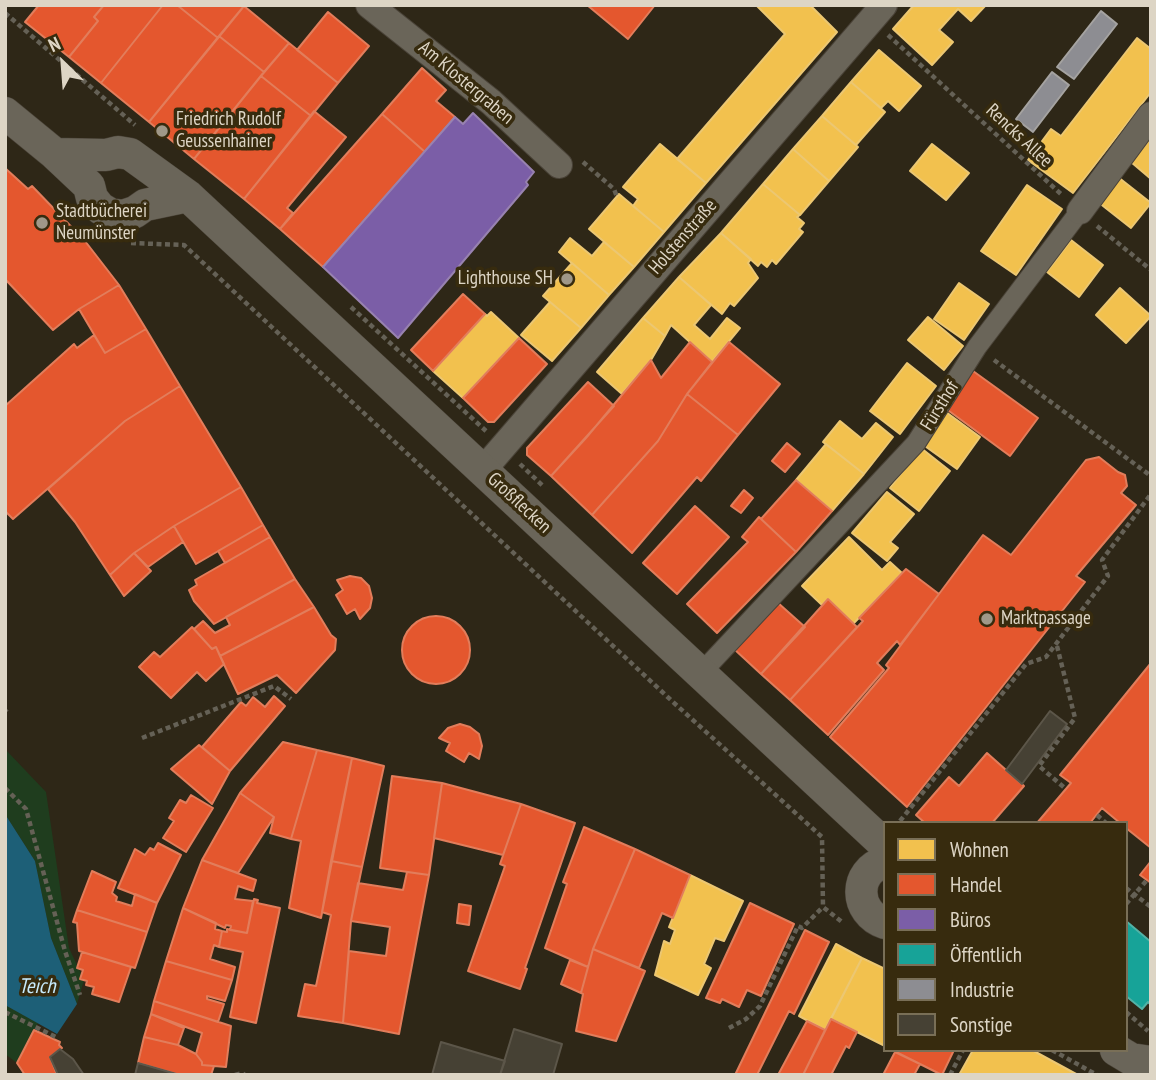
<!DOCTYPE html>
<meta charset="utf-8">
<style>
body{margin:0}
#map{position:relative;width:1156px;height:1080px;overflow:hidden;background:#2e2717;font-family:"PT Sans Narrow",sans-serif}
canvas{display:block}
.frame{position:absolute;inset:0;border:7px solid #ddd5c5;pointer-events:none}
.legend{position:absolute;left:883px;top:821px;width:245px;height:231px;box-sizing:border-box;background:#372b0e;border:2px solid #796f57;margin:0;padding:9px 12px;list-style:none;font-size:21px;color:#ddd5c5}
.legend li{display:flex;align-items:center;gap:14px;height:35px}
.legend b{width:35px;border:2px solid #796f57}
.north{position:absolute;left:28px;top:28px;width:70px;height:70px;-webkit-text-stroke:5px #372b0e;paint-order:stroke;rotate:335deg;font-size:19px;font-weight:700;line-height:28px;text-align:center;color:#ddd5c5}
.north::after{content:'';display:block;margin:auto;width:24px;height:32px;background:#ddd5c5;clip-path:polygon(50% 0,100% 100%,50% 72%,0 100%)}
</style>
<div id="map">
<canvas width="1156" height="1080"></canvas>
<div class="frame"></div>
<ul class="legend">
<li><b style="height:19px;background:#f2c14e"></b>Wohnen</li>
<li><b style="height:19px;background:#e4572e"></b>Handel</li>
<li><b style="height:19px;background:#7b5ea7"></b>Büros</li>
<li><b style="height:19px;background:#17a398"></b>Öffentlich</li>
<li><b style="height:19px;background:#8d8d92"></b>Industrie</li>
<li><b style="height:19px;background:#464134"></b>Sonstige</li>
</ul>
<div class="north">N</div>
</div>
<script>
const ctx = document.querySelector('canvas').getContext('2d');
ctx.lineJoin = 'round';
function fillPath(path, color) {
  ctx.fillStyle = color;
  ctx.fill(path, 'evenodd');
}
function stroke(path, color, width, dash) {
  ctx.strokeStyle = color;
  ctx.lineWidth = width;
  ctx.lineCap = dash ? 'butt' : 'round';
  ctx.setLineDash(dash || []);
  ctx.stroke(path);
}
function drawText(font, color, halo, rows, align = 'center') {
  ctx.font = font + ' "PT Sans Narrow",sans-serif';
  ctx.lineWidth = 7;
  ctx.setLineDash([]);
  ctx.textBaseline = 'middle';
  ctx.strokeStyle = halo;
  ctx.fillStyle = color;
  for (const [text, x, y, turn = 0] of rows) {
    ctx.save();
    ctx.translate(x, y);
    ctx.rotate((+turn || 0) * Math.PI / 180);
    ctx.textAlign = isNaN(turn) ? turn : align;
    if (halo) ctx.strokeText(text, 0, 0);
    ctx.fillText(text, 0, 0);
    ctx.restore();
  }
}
const green = new Path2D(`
 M5 749 46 792 69 948 84 980 77 1004 51 938 35 861 5 814Z
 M5 1005 38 1023 17 1063 5 1054Z`);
const water = new Path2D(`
 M5 814 35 861 51 938 77 1004 57 1034 5 1005Z`);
const homes = new Path2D(`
 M756 5H810L837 32 706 183 677 159 785 34Z
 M914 5H986L971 21 958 9 939 30 953 42 932 65 893 29Z
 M1137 38 1151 49V92L1073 193 1028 160 1051 129 1061 136Z
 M879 50 921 86 899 111 888 101 881 108 851 82Z
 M851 82 885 112 856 145 822 116Z
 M822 116 858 147 829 181 793 149Z
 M1151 138V179L1131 162Z
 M660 144 706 183 664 232 633 206 638 199 623 187Z
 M932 144 969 173 946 200 910 171Z
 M793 149 829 181 800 215 763 184Z
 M1118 177 1151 203 1131 228 1098 202Z
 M763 184 800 215 797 217 804 223 799 229 803 232 776 264 772 260 767 267 761 262 758 266 721 233Z
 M1027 185 1062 209 1016 275 981 251Z
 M619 194 664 232 634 267 589 229Z
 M721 233 751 259 748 263 758 278 734 306 730 303 722 314 679 277Z
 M570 238 592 256 604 242 634 267 609 295 559 252Z
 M1071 240 1103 265 1079 297 1047 272Z
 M572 263 609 295 581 328 543 296Z
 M679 277 711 305 694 325 710 339 727 318 740 328 712 362 671 325 665 336 643 318Z
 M959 283 989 304 964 340 934 319Z
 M1120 288 1151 316 1126 343 1096 315Z
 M550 302 581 328 552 361 521 335Z
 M491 312 519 338 463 398 433 371 485 314 487 316Z
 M928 317 963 346 944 370 908 340Z
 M643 318 665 336 651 360 622 394 597 372Z
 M907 363 936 386 900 434 870 411Z
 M946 412 980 437 957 469 922 444Z
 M840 421 862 439 876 423 893 437 864 474 823 442Z
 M826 444 864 474 832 511 796 480Z
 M921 448 950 471 919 511 890 488Z
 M887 492 914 514 890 542 898 548 887 561 852 533Z
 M849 537 882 570 890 562 902 573 853 624 828 599 822 605 802 586Z
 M690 875 743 901 724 941 715 938 704 964 711 968 698 995 655 975 664 941 670 944 675 930 669 927Z
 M836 944 862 958 825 1030 799 1016Z
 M862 958 885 969V1046L831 1019Z
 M973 1050H1032L1078 1075H959Z`);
const shops = new Path2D(`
 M39 5H104L94 17 98 21 69 57 25 22Z
 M104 5H163L101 83 69 57 98 21 94 17Z
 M163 5H177L218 38 149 122 101 83Z
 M177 5H244V6L218 38Z
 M587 5H655L628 39Z
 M244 6 289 43 264 72 219 36Z
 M328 12 369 46 338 83 297 50Z
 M219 36 264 72 194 159 149 122Z
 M289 43 338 83 311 116 261 76Z
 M422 68 446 90 436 101 455 117 425 152 382 114Z
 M261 76 311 116 244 199 194 159Z
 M314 111 346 137 287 208 293 213 280 229 244 199Z
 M382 114 425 152 323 267 280 229Z
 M5 168 28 189 32 186 85 241 119 285 79 309 53 330 5 279Z
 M119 285 146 329 105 353 79 309Z
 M463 294 485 314 433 371 411 350Z
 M146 329 180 386 125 421 13 519 5 511V406L74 344 77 348 94 335 105 353Z
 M519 338 547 364 494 422H488L463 398Z
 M690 342 712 362 687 394 658 441 592 515 551 476 586 438 651 360 661 378Z
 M729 342 780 384 738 435 687 394Z
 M973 371 1038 418 1010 456 945 408Z
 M588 382 614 406 551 476 527 455V448Z
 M180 386 241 487 174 526 134 553 110 575 75 522 48 489 125 421Z
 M687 394 738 435 701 481 697 477 632 553 592 515 658 441Z
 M787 443 800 454 785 472 772 461Z
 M1099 457 1118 472 1125 475 1127 486 1121 493 1136 505 1076 576 1085 582 907 807 830 737 889 668 886 665 983 535 1011 555 1086 460Z
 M796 480 832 511 796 552 761 519Z
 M241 487 263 525 196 564 174 526Z
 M744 490 753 498 741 513 731 506Z
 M695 506 729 537 677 594 643 563Z
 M759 517 796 552 717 633 687 604 748 542 742 537Z
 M263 525 270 537 225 563 218 551Z
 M174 526 183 542 148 567 134 553Z
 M270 537 295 579 214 624 194 601 189 590 197 585 195 580Z
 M134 553 151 571 124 596 110 575Z
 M906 569 939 594 900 645 897 641 877 663 884 670 828 735 790 700 863 621 859 618Z
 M350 576 361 578 369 586 372 598 370 608 360 619 355 609 347 614 336 595 343 590 337 580Z
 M295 579 314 607 220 656 216 647 212 649 194 629 203 621 215 633 230 625 226 617Z
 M828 599 857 627 790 700 761 674Z
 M777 602 805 627 761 674 734 649Z
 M314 607 331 635 336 639 335 650 296 693 277 675 238 694 220 656Z
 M402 650a34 34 0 1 1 68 0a34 34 0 1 1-68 0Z
 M192 627 212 649 216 647 224 664 206 681 197 672 171 698 139 667 154 652 160 657Z
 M1151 663V848L1126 828V823H1120L1102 808 1090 823H1037L1071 783 1060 775Z
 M274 696 285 706 230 771 202 747 241 702 246 706 253 697 265 707Z
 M460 724 470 727 479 734 482 746 479 759 469 753 464 762 446 751 450 743 439 738 448 728Z
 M283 742 317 750 291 839 270 833 274 817 240 793Z
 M199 745 230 771 212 804 171 769Z
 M317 750 352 758 321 918 289 908 301 841 291 839Z
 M987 753 1024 786 992 823H925L916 815 949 777 959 786Z
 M352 758 384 766 362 867 331 861Z
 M392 776 442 783 429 875 380 868Z
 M442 783 521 804 503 855 434 838Z
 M240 793 274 817 238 873 202 860Z
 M191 795 213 808 186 852 163 838 174 821 169 818 180 800 186 803Z
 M521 804 575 823 525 968 527 969 520 989 468 971 505 866 500 864Z
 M584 827 635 849 593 949 588 967 545 948 567 884 563 882Z
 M158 843 181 855 157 903 118 888 135 849 145 855 150 848 154 850Z
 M635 849 690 875 673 918 662 913 639 968 593 949Z
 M202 860 256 880 253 891 238 886 235 899 253 901 247 933 230 930 231 926 226 925 225 928 183 908Z
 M331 861 362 867 351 921 343 1023 298 1016 305 984 316 986 331 915 322 912Z
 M1151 861V883L1140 875Z
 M92 871 116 882 112 893 117 897 116 901 132 906 135 894 157 903 147 932 77 910Z
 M407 872 429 875 399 1034 343 1023 349 951 386 956 390 927 351 921 358 883 403 890Z
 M254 899 258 900 257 903 280 908 256 1023 230 1017 243 952 219 947 222 931 227 932V929L247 933Z
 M750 903 794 924 761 996 747 990 739 1007 722 999 720 1003 706 998Z
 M459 904 471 906 469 925 457 923Z
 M183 908 216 923 215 929 222 931 219 947 214 945 210 959 235 967 232 980 166 961Z
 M77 910 147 932 135 968 79 951 77 923 73 922Z
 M805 930 829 942 794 1014 789 1011 757 1075H735Z
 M593 949 645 971 616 1041 576 1031 583 994 581 993Z
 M82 952 131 967 119 1002 92 994 94 987 86 985 87 981 80 979 83 970 77 968Z
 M570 960 588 967 581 993 561 984Z
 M166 961 232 980 225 1001 207 996V999L224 1004 218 1022 154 1001Z
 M154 1001 231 1026 226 1067 202 1065V1062L196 1054 202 1033 151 1014Z
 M151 1014 184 1028 178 1045 144 1037Z
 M831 1019 857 1032 849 1048 846 1046 831 1075H803Z
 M807 1021 825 1030 803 1075H778Z
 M34 1030 60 1042 59 1045 62 1048 50 1057 57 1075H25L17 1063Z
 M144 1037 178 1045 196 1054 202 1062V1065L214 1066 211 1075H180L138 1063Z
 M892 1050H954L942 1075Z
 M895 1052 920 1064 914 1075H883Z`);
const offices = new Path2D(`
 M473 113 534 172 526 182 528 185 398 338 323 267 455 117 463 124Z`);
const public = new Path2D(`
 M1126 921 1151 942V1005L1148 1002 1142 1009 1126 996Z`);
const industry = new Path2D(`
 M1101 11 1117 24 1074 79 1057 67Z
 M1052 72 1069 85 1033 132 1016 119Z`);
const building = new Path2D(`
 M1050 711 1067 724 1022 784 1006 770Z
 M514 1029 562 1044 553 1075H500Z
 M441 1042 505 1061 500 1075H432Z
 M60 1049 73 1059 84 1075H58L50 1057Z
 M138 1063 180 1075H135Z`);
const path = new Path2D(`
 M5 13 135 125
 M888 35 1062 195
 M583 162 614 189 617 197
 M1097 226 1151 270
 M131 243 184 245 673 702 822 837 823 907 842 922
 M351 307 486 431
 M994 360 1151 476
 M520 464 544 487
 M1057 646 1075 718 1039 766 1066 789
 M5 711 7 709
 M142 738 274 686 291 699
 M5 788 26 809 65 951 80 995
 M1097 815 1106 823
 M900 821 1026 664 1046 657 1108 576 1102 560 1151 494
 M1126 888 1151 907
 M5 1012 56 1037
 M1126 1012 1148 1031
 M729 1028 746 1019 760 1006 798 926 802 928 823 907
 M1052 1050 1097 1075
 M235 1075 242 1073 245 1075
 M950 1075 963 1050`);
const pedestrian = new Path2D(`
 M701 673 916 443 977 347 1080 211`);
const minor = new Path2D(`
 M369 5 491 102 559 165
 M1080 211 1151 115
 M483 470 884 5`);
const tertiary = new Path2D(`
 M5 113 55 154 89 186 92 198 100 208 110 214 123 216 135 212 145 205 188 196
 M55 154 106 155 118 152 130 154 188 196 885 845
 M885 862C853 871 854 913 885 923
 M1116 1050 1131 1059 1151 1062`);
const pathBridge = new Path2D(`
 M1126 904 1147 880`);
const markers = [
 [162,131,7,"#a09888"],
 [42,223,7,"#a09888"],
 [567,279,7,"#a09888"],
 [987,619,7,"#a09888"]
];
const streetNames = [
 ["Am Klostergraben",466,83,40],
 ["Rencks Allee",1019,136,43],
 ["Holstenstraße",683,237,-49],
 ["Fürsthof",940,406,-58],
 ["Großflecken",519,503,43]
];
const poiNames = [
 ["Friedrich Rudolf",176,120],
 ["Geussenhainer",176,142],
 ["Stadtbücherei",56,212],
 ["Neumünster",56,234],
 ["Lighthouse SH",553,279,"right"],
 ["Marktpassage",1001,619]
];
const waterNames = [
 ["Teich",37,987]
];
fillPath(green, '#1f3d1e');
fillPath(water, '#1d5f77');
fillPath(homes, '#f2c14e');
stroke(homes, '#ecc772', 2);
fillPath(shops, '#e4572e');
stroke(shops, '#e27d5b', 2);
fillPath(offices, '#7b5ea7');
stroke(offices, '#9882b0', 2);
fillPath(public, '#17a398');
stroke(public, '#52b2a6', 2);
fillPath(industry, '#8d8d92');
stroke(industry, '#a5a3a1', 2);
fillPath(building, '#464134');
stroke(building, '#5c5649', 2);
stroke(pedestrian, '#4a4338', 21);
stroke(minor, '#4a4338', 28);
stroke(tertiary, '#4a4338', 33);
stroke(path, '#656156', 4.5, [5, 3.5]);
stroke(pedestrian, '#6a6559', 19);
stroke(minor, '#6a6559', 26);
stroke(tertiary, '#6a6559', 32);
stroke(pathBridge, '#656156', 4.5, [5, 3.5]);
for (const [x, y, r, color] of markers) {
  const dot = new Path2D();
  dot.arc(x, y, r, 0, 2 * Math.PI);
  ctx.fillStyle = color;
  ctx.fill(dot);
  stroke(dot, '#372b0e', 2.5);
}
drawText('19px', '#ddd5c5', '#372b0e', streetNames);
drawText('19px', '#ddd5c5', '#372b0e', poiNames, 'left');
drawText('italic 21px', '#c7ebfd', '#372b0e', waterNames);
</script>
